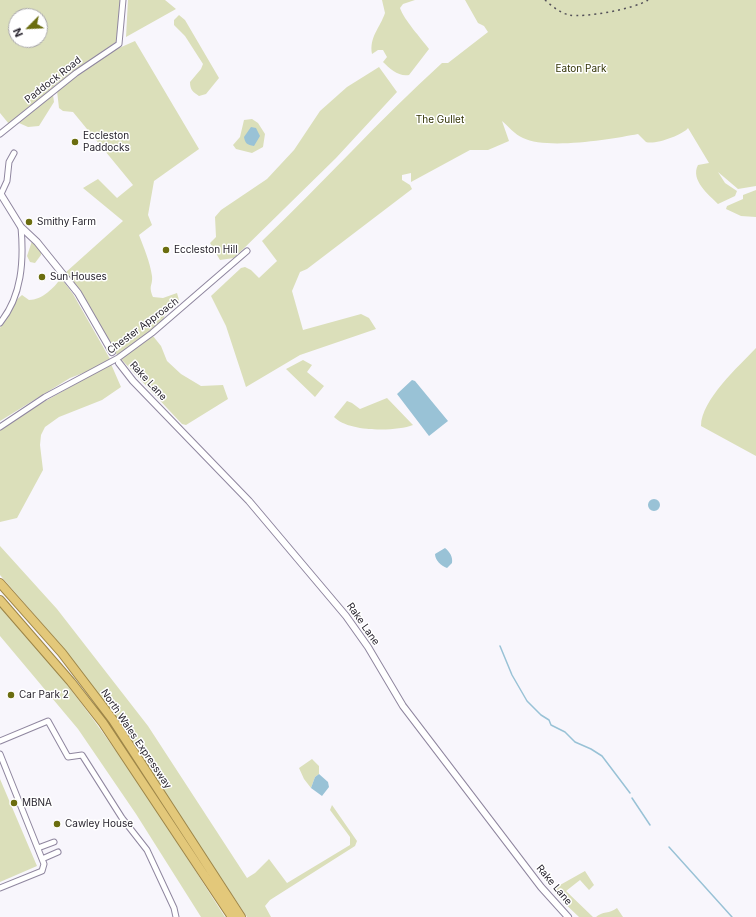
<!DOCTYPE html>
<style>
body{margin:0}
#map{position:relative;width:756px;height:917px;overflow:hidden;background:#f8f6fc;font-family:Inter,sans-serif}
canvas{display:block}
.north{position:absolute;left:8px;top:8px;width:40px;height:40px;box-sizing:border-box;background:#fff;border:1px solid #a9a7ab;border-radius:50%;rotate:246deg;font-size:11px;font-weight:700;line-height:16px;text-align:center;color:#28242e}
.north::after{content:'';display:block;margin:auto;width:14px;height:18px;background:#6b6d0f;clip-path:polygon(50% 0,100% 100%,50% 72%,0 100%)}
</style>
<div id="map">
<canvas width="756" height="917"></canvas>
<div class="north">N</div>
</div>
<script>
const ctx = document.querySelector('canvas').getContext('2d');
ctx.lineJoin = 'round';
function fillPath(path, color) {
  ctx.fillStyle = color;
  ctx.fill(path, 'evenodd');
}
function stroke(path, color, width, dash) {
  ctx.strokeStyle = color;
  ctx.lineWidth = width;
  ctx.lineCap = dash ? 'butt' : 'round';
  ctx.setLineDash(dash || []);
  ctx.stroke(path);
}
function drawText(font, color, halo, rows, align = 'center') {
  ctx.font = font + ' Inter,sans-serif';
  ctx.lineWidth = 3;
  ctx.setLineDash([]);
  ctx.textBaseline = 'middle';
  ctx.strokeStyle = halo;
  ctx.fillStyle = color;
  for (const [text, x, y, turn = 0] of rows) {
    ctx.save();
    ctx.translate(x, y);
    ctx.rotate((+turn || 0) * Math.PI / 180);
    ctx.textAlign = isNaN(turn) ? turn : align;
    if (halo) ctx.strokeText(text, 0, 0);
    ctx.fillText(text, 0, 0);
    ctx.restore();
  }
}
const green = new Path2D(`
 M0 0H121L116 42 58 83 9 124 0 113ZM16 16H40V40H16Z
 M128 0H165L176 9 126 37Z
 M382 0H415L403 4 400 8C404 20 421 38 429 49L409 75C399 77 390 69 383 62L387 57 383 50H378L372 54C369 37 380 28 385 13Z
 M465 0H756V186L738 189 718 172 725 183 737 191 735 196 718 204C709 195 690 180 698 165L709 163 688 128C683 135 655 145 646 142L638 134C612 139 547 150 523 138 515 135 508 126 502 121L509 141 488 150H470L411 182V173L402 175V180L410 185 412 189 307 269 300 272 292 291 303 330 361 314 369 318 376 329 300 355 246 387 226 326 211 296 241 268 245 267 251 270 259 278 277 261 262 241C323 183 379 120 442 63H448L488 32 484 26 478 23Z
 M179 15 185 20 219 78 206 94 199 96C193 92 190 90 190 82L201 69 203 64 185 36 174 25V20Z
 M135 41 199 149 154 181 148 215 152 225 139 235C144 248 150 262 152 276 153 286 148 285 153 297L163 298 177 293 179 300 165 315 162 322 117 355 82 293 65 273 123 221 83 188 98 179 117 198 133 185 73 112 63 111 59 108 57 91 110 52Z
 M379 67 397 92 336 158 234 258 220 260 210 243 216 237 215 217 221 210 267 179 294 150 320 111 347 87Z
 M53 95 54 102 39 126 28 127 19 123Z
 M252 119 258 123 265 134 263 147 252 153 236 149 233 145 240 137 244 120Z
 M756 190V217L741 216 726 209 727 206 743 199V195Z
 M32 241 41 250V255L35 263 30 262 27 256Z
 M61 278 73 294 110 359 91 370 70 378 0 421V328L14 302 22 295 29 300C42 300 54 288 61 278Z
 M153 336 161 346 167 361 181 374 201 386 223 385 228 399 186 425 182 424 121 359Z
 M756 348V456L701 426C701 400 739 366 756 348Z
 M303 360 312 365 307 372 324 386 315 397 286 369Z
 M111 364 121 387 102 400 59 417 45 427 41 435 40 445 43 470 17 518 0 522V429L33 408Z
 M387 398 413 425C395 432 348 432 334 417L347 401 352 403 360 409Z
 M0 546 57 609 148 726 247 878 255 873 269 859 287 883 350 845V837L330 810 332 805 357 841 355 846 270 900 265 906 271 917H247L119 724 60 644 0 575Z
 M0 606C88 700 156 809 225 917H201L136 814 78 729 0 636Z
 M312 759 319 766V774L315 777 311 788 304 779 299 768Z
 M0 779 37 866 0 882Z
 M585 871 594 885 589 890 580 880 566 891 593 917H579L560 899 555 891 560 885Z
 M617 908 623 917H596C602 911 610 914 617 908Z`);
const water = new Path2D(`
 M251 127 256 128 260 136 254 146C247 145 245 143 244 137Z
 M412 380 415 381 448 421 429 436 397 394Z
 M648 505a6 6 0 1 1 12 0a6 6 0 1 1-12 0Z
 M445 548C450 552 453 557 452 563L447 568C441 566 435 560 435 554Z
 M319 774 328 782 329 787 322 796 311 788 315 777Z`);
const stream = new Path2D(`
 M500 646 512 675 527 701 541 715 549 720 551 725 565 732 575 742 591 749 602 756 630 793
 M632 798 650 825
 M669 847 732 917`);
const minor = new Path2D(`
 M0 134 76 73 119 44 123 0
 M1 194 7 181 9 162 14 153
 M0 323C22 296 24 261 21 227
 M0 427 45 397 118 358 152 333 247 251
 M0 741 48 721 68 757 82 755 122 818 147 850 174 908 176 917
 M0 754 44 864 42 871 0 888
 M38 848 54 842
 M42 859 58 852`);
const tertiary = new Path2D(`
 M0 193 21 227 37 242 78 293 112 352
 M119 363 133 381 249 501 346 616 368 647 403 706 541 887 568 917`);
const trunk = new Path2D(`
 M0 583 62 653 113 720 241 917
 M0 600 71 682 103 723 232 917`);
const rail = new Path2D(`
 M545 0C552 6 560 13 569 15 585 18 634 9 648 0`);
const markers = [
 [75,142,4,"#6b6d0f"],
 [29,222,4,"#6b6d0f"],
 [166,250,4,"#6b6d0f"],
 [42,277,4,"#6b6d0f"],
 [11,695,4,"#6b6d0f"],
 [14,803,4,"#6b6d0f"],
 [57,824,4,"#6b6d0f"]
];
const parkNames = [
 ["Eaton Park",581,69],
 ["The Gullet",440,120]
];
const streetNames = [
 ["Paddock Road",53,80,-38],
 ["Chester Approach",143,326,-37],
 ["Rake Lane",148,381,47],
 ["Rake Lane",363,624,55],
 ["North Wales Expressway",136,739,56],
 ["Rake Lane",554,885,50]
];
const poiNames = [
 ["Eccleston",83,136],
 ["Paddocks",83,148],
 ["Smithy Farm",37,222],
 ["Eccleston Hill",174,250],
 ["Sun Houses",50,277],
 ["Car Park 2",19,695],
 ["MBNA",22,803],
 ["Cawley House",65,824]
];
fillPath(green, '#dbdfba');
fillPath(water, '#99c2d6');
stroke(stream, '#99c2d6', 1.5);
stroke(minor, '#8f869f', 7);
stroke(tertiary, '#8f869f', 8);
stroke(trunk, '#9d8649', 10);
stroke(minor, '#fff', 5);
stroke(tertiary, '#fff', 6);
stroke(trunk, '#e3c87a', 8);
stroke(rail, '#535059', 1.5, [2, 4]);
for (const [x, y, r, color] of markers) {
  const dot = new Path2D();
  dot.arc(x, y, r, 0, 2 * Math.PI);
  ctx.fillStyle = color;
  ctx.fill(dot);
  stroke(dot, '#fff', 1.5);
}
drawText('10px', '#313304', '#fff', parkNames);
drawText('10px', '#28242e', '#fff', streetNames);
drawText('10px', '#28242e', '#fff', poiNames, 'left');
</script>
